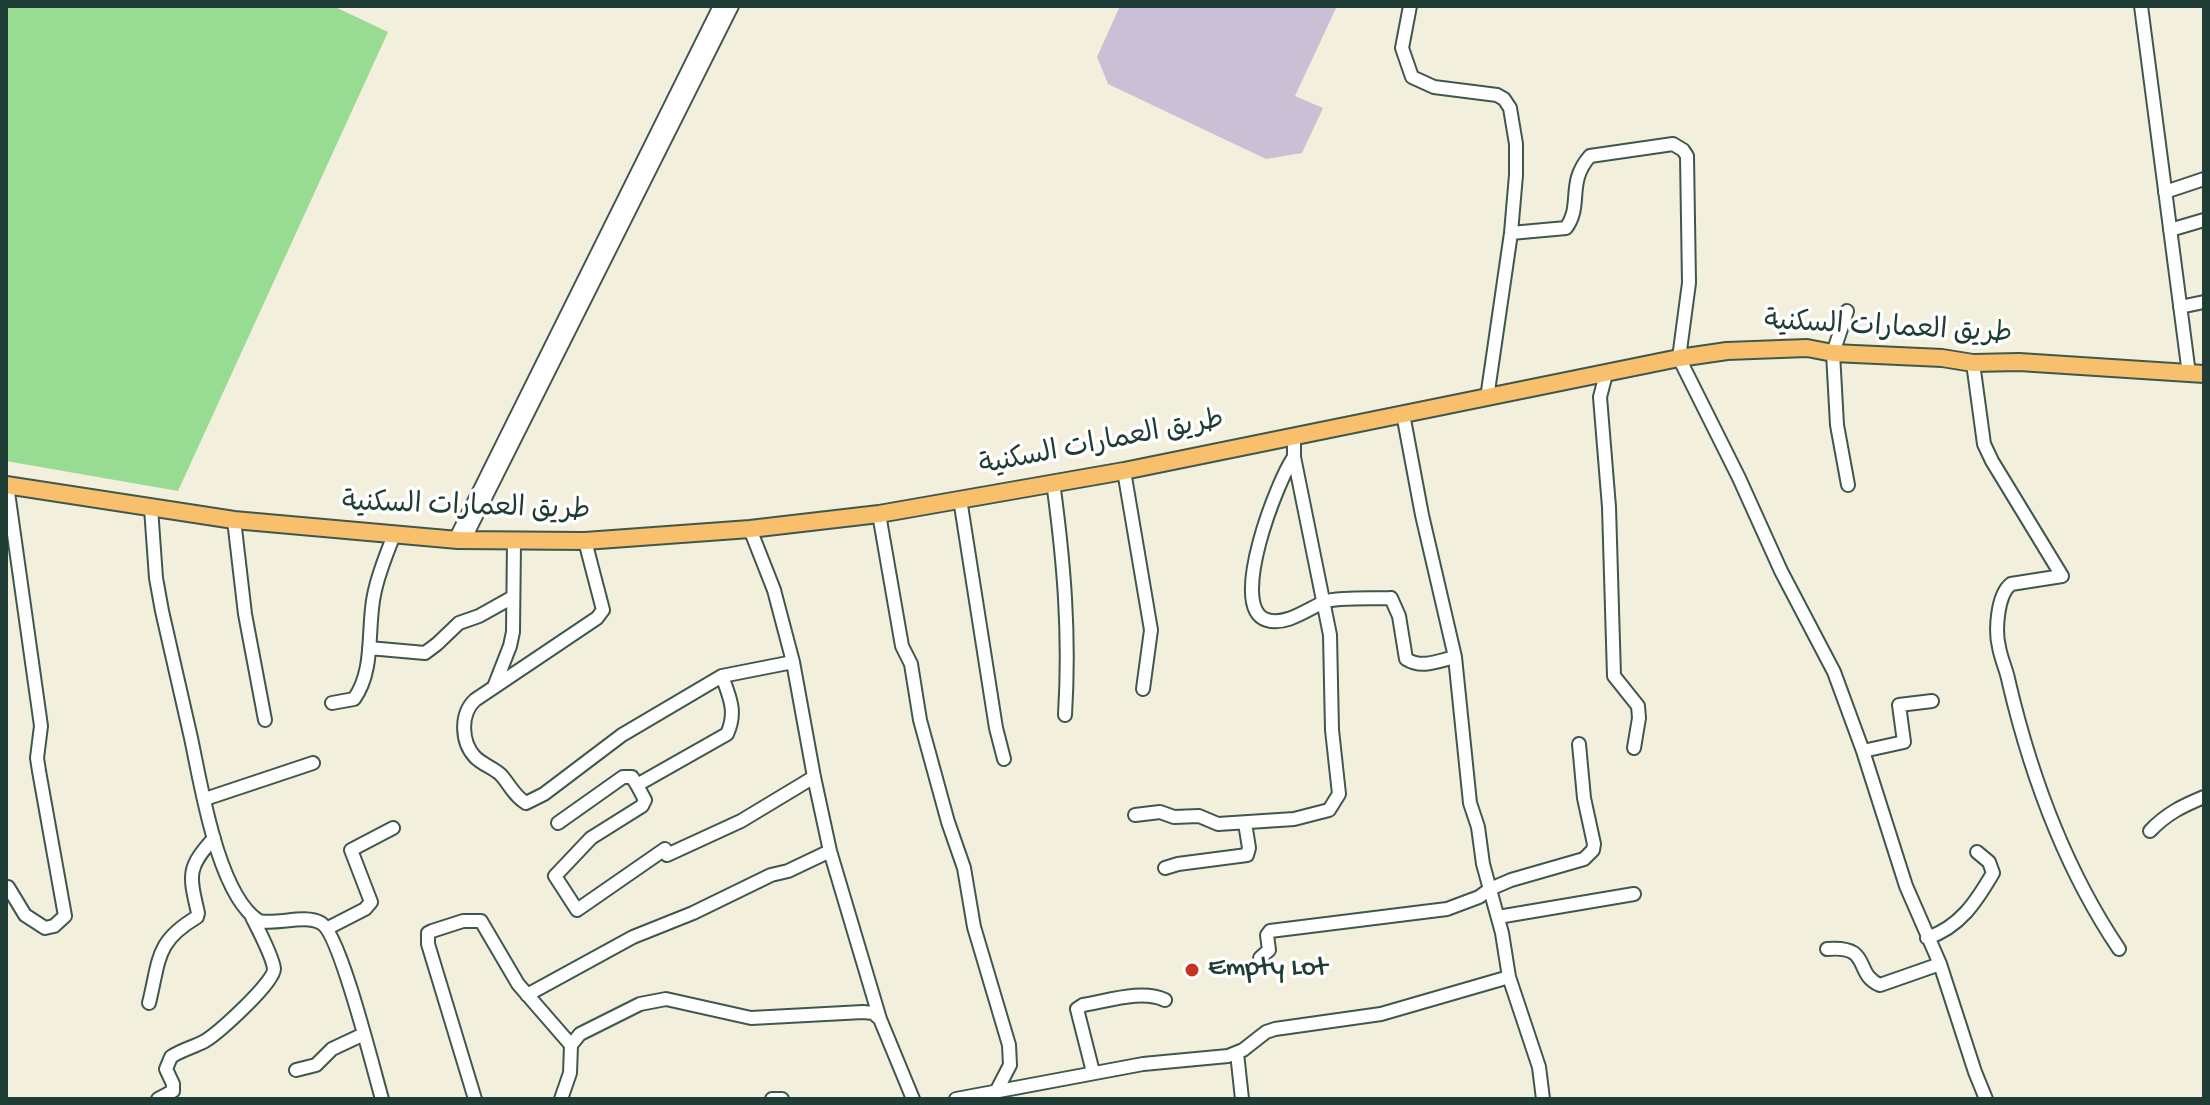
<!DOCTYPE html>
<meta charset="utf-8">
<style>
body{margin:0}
#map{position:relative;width:2210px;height:1105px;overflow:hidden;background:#f3efdd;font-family:"Gochi Hand",sans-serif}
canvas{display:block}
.frame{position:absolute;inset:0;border:8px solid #1f3d34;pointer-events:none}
</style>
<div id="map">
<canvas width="2210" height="1105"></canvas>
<div class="frame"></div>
</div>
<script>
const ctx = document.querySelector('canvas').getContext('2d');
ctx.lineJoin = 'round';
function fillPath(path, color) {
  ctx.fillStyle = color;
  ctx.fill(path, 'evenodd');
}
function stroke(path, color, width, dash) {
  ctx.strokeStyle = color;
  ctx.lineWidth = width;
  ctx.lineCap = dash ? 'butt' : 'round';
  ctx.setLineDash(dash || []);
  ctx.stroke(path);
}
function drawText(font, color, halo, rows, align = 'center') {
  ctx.font = font + ' "Gochi Hand","Playpen Sans Arabic",sans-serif';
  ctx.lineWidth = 7;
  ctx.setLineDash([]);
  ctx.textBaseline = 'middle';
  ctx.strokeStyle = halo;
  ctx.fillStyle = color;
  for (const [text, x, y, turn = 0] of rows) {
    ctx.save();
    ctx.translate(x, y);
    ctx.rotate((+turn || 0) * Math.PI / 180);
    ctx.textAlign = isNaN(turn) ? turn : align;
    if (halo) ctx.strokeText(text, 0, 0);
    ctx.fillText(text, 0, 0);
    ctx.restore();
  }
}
const industrial = new Path2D(`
 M1120 6H1337L1295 96 1323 108 1302 153 1266 159 1108 84 1097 57Z`);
const green = new Path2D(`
 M6 6H333L388 32 178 491 6 461Z`);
const minor = new Path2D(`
 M1410 6 1402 48 1412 77 1434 87 1497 95 1504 99 1510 108 1516 144V175L1511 233 1487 398
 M2141 6 2189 374
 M2165 192 2204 179
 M2170 230 2204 220
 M1511 233 1566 228C1583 205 1566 183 1590 156L1673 144 1683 150 1687 156 1689 283 1679 358 1739 478 1781 571 1834 672 1863 751 1906 886 1940 964 1975 1072 1986 1099
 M2180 307 2204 302
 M1847 311 1833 353 1837 425 1848 485
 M1973 363 1984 444 1992 461 2062 576 2011 584C1997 595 1995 631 1999 647 2001 659 2007 671 2009 683 2031 776 2065 869 2119 949
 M1606 374 1600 397 1609 507 1614 676 1638 706 1639 718 1634 748
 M1403 414 1422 515 1455 657 1470 803 1478 827 1483 864 1502 933 1509 977 1539 1067 1543 1099
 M1294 457C1278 479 1227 608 1267 620 1286 626 1308 609 1324 602 1334 597 1377 599 1391 598L1399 616 1406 659C1422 669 1438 661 1455 657
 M1124 471 1151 630 1143 689
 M1053 482C1064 562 1070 634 1065 715
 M7 485 41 726 37 758 39 771 65 916 54 926 45 928 25 915 8 887
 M960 499 996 728 1004 759
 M151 508 156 578 162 611C172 653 181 696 191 738 201 785 218 895 259 921 278 925 304 914 321 923 340 933 374 1072 382 1099
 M879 514 902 646 911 664 920 720 948 822 964 868 974 927 1009 1045 1010 1065 996 1092
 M234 520 245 614 265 720
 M750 529 774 590 793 662 814 777 830 851 880 1019 913 1099
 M455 540 720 6
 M464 540 732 6
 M585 541 603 610 597 618 475 700C460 714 461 742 475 757 483 765 494 768 501 775 510 785 514 796 526 803L544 794 622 735 722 676 793 662
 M369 648 425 653 437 644 459 623 479 616 513 597
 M722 676C730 698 737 712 727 734L637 785 645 800 642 806 591 838 555 876 577 910 665 849 667 855 741 821 814 777
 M494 687 510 646 513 632 514 542
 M332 703 354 699C375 670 367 628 374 595 378 574 386 555 394 535
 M1863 751 1904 742 1899 705 1932 701
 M205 799 313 763
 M1135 815 1160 812 1174 817 1199 816 1218 824 1294 819 1329 810 1339 794 1332 730 1330 635 1294 457V435
 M558 823 623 777H632L637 785
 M2150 831C2166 814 2182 806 2204 797
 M1165 868 1178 864 1247 855 1249 848 1245 823
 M1498 917 1634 894
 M328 928 365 909 371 902 351 850 393 828
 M1927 938C1960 927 1976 902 1993 873L1989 862 1977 852
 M1827 949C1873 945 1853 974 1880 985L1940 964
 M1260 958 1269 950 1267 935 1270 931 1447 909 1479 897 1490 889 1511 880 1584 859 1593 850 1594 844 1584 798 1579 744
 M527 995 633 937 693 913 771 875 788 871 830 851
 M149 1003C160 959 155 942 197 917L198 913C189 874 187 868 214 838
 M1237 1053 1242 1099
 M296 1070 316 1065 332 1049 364 1034
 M1093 1072 1077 1009 1083 1005C1108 1001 1142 989 1165 1000
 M158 1099 173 1091V1084L166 1069 171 1057C181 1050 194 1047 205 1041 218 1033 274 983 274 969 273 957 258 929 252 917
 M475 1099 428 944V933L432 931 463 921H481L518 984 571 1045
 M561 1099 570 1073 571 1045 580 1034 640 1004 666 999 751 1018 863 1012 873 1013 880 1019
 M772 1099H782
 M956 1099 1143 1064 1228 1056 1243 1050 1266 1032 1275 1029 1381 1014 1509 977`);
const major = new Path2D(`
 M6 485 234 520 458 540 585 541 750 529 879 514 1124 471 1679 358 1727 351 1807 348 1833 353 1942 358 1973 363 2019 362 2204 374`);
const markers = [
 [1192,970,8,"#c8321e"]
];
const streetNames = [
 ["طريق العمارات السكنية",1888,330,3],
 ["طريق العمارات السكنية",1102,445,-11],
 ["طريق العمارات السكنية",466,509,2]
];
const poiNames = [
 ["Empty Lot",1208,970]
];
fillPath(industrial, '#cbbfd5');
fillPath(green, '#98db93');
stroke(minor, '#3f584d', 16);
stroke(major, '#3f584d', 20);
stroke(minor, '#fff', 12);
stroke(major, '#f8bf6c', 16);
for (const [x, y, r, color] of markers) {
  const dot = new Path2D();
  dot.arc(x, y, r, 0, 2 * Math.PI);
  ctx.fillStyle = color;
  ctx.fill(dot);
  stroke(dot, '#fff', 3);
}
drawText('28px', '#1f3d34', '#fff', streetNames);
drawText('28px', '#1f3d34', '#fff', poiNames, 'left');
</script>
